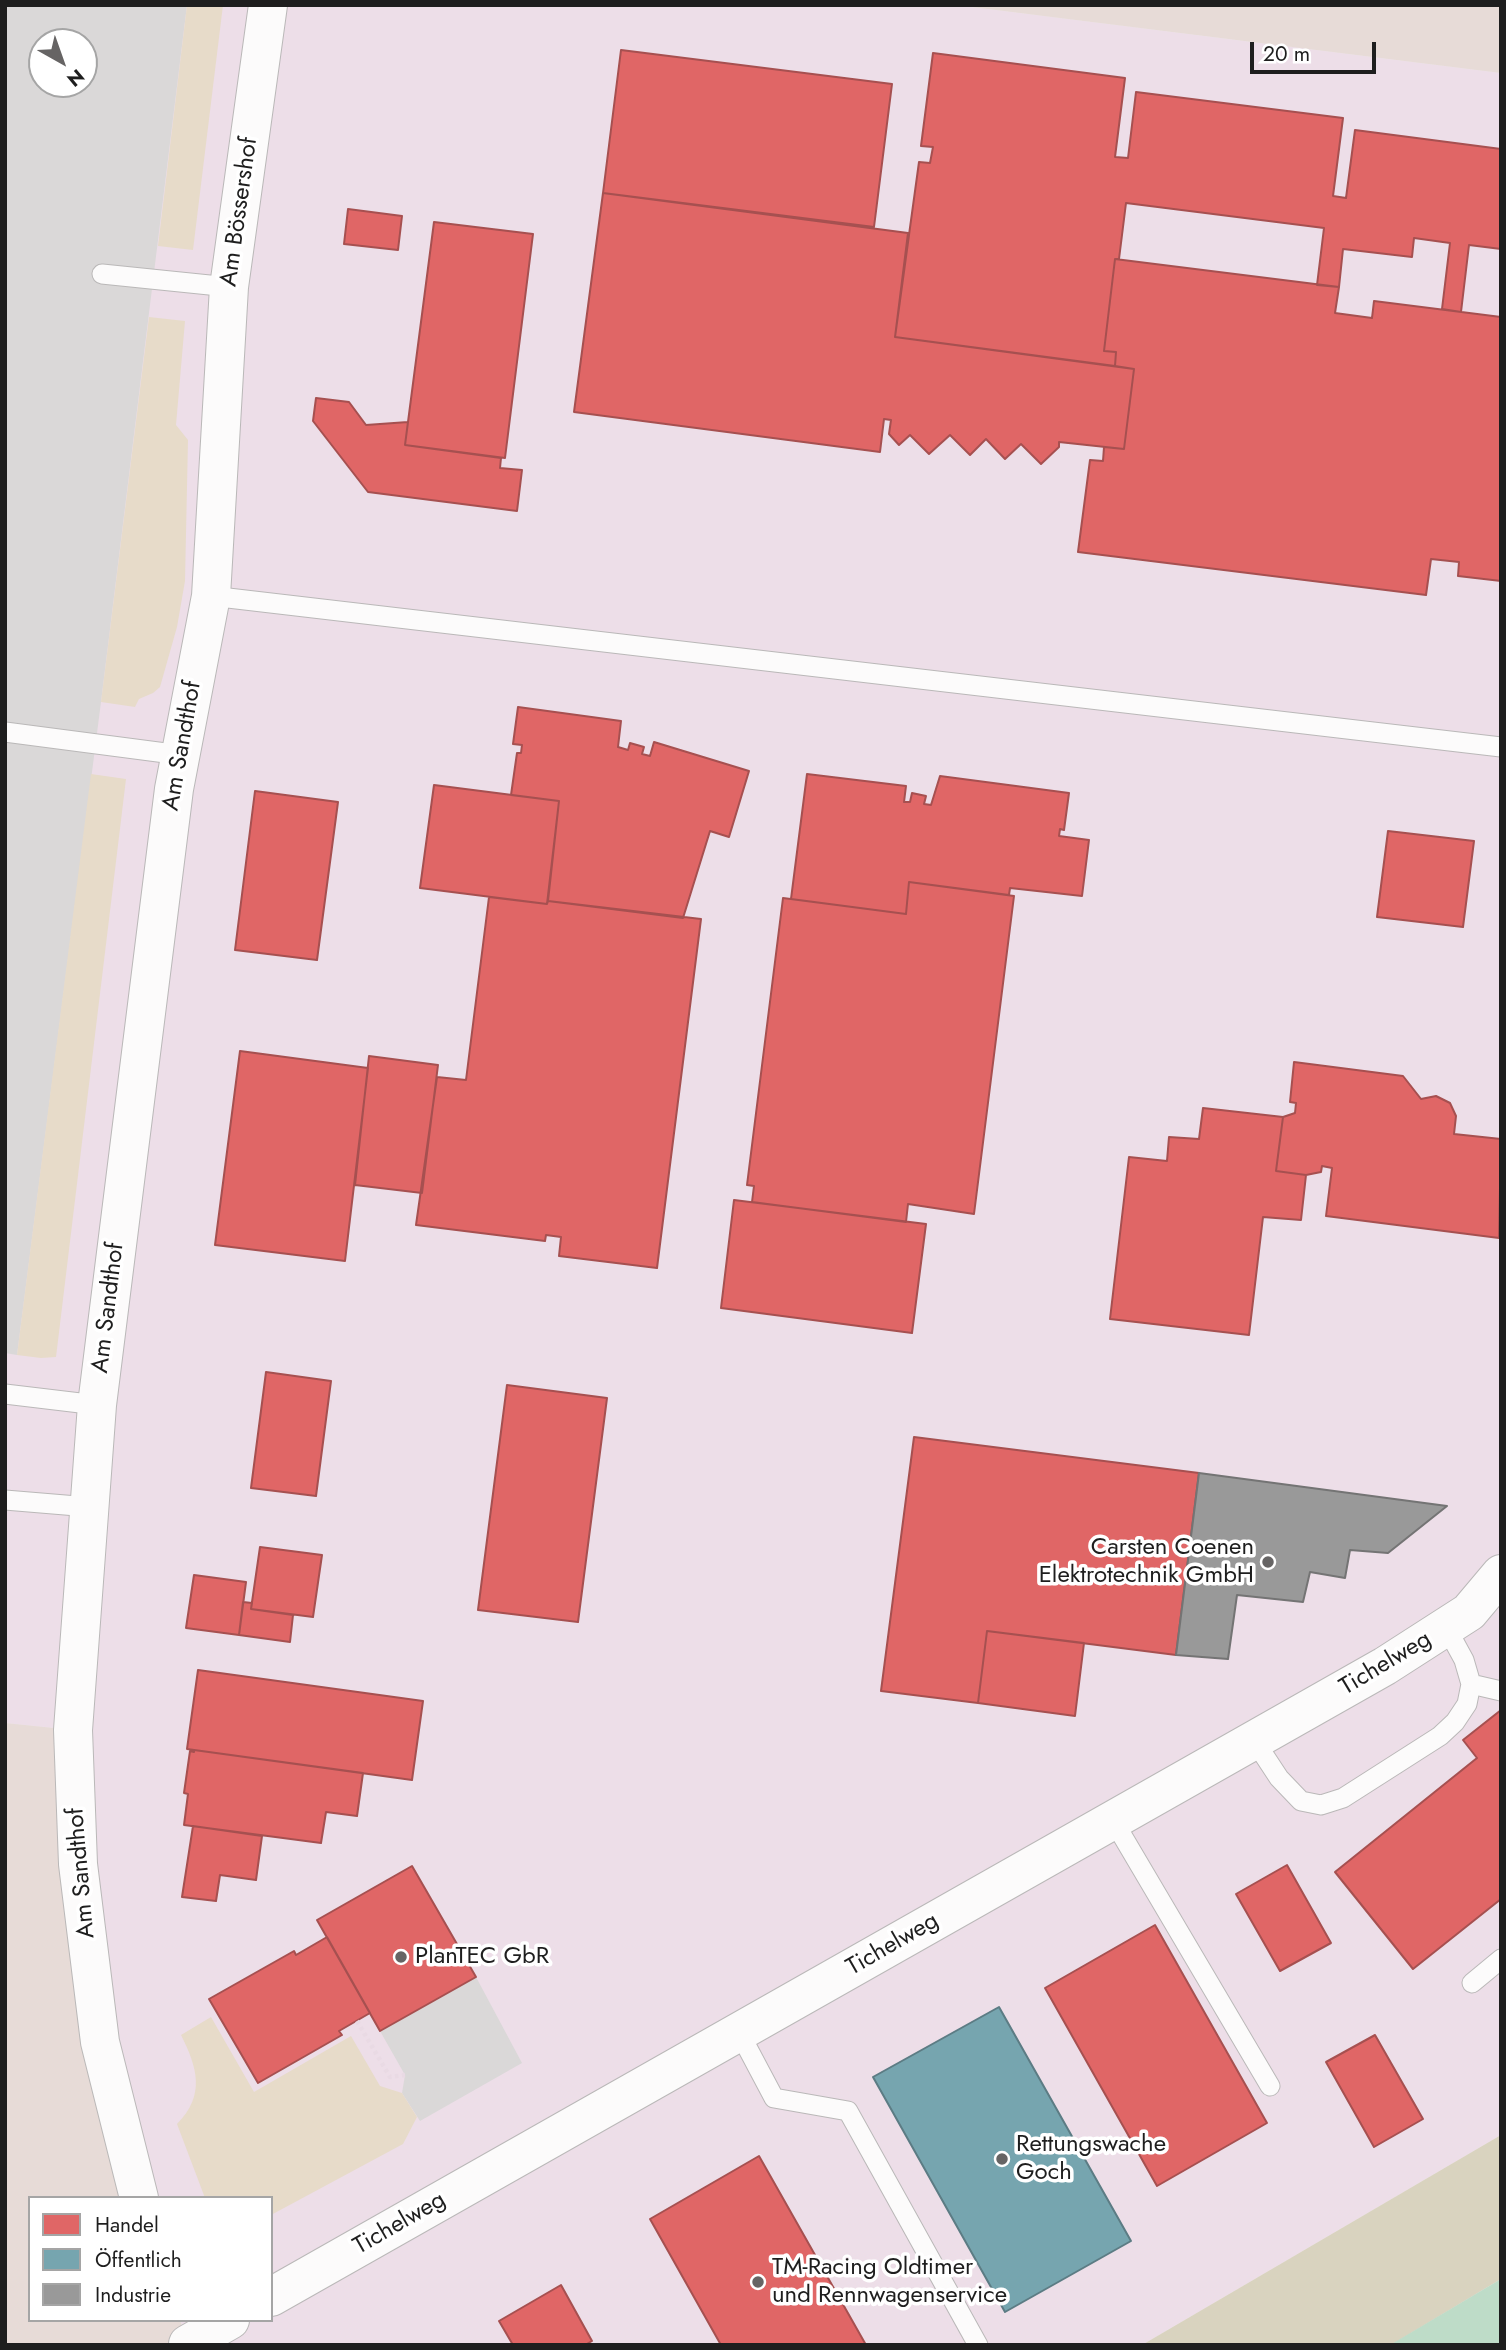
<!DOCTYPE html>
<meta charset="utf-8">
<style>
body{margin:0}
#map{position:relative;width:1506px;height:2350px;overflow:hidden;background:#ece7e7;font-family:Jost,sans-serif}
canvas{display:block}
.frame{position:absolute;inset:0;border:7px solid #1e1e1e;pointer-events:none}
.legend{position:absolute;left:28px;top:2196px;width:245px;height:126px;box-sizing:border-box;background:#fff;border:2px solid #a5a5a5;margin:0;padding:9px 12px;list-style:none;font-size:21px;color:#1e1e1e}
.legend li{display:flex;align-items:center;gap:14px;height:35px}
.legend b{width:35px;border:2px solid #a5a5a5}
.north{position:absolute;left:28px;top:28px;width:70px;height:70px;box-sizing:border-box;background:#fff;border:2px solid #a5a5a5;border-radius:50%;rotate:140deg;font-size:19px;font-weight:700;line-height:28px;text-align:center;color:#1e1e1e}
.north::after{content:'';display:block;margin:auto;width:24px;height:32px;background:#666464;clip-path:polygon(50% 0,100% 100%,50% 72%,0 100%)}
.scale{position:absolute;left:1250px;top:42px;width:126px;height:32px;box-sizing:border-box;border:4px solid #1e1e1e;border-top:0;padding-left:9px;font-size:21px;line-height:24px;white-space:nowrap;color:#1e1e1e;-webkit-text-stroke:5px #fff;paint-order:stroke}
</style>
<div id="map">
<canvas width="1506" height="2350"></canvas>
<div class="frame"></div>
<ul class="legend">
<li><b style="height:19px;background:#e06666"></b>Handel</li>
<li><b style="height:19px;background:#76a5af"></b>Öffentlich</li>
<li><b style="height:19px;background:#999"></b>Industrie</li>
</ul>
<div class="north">N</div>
<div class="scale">20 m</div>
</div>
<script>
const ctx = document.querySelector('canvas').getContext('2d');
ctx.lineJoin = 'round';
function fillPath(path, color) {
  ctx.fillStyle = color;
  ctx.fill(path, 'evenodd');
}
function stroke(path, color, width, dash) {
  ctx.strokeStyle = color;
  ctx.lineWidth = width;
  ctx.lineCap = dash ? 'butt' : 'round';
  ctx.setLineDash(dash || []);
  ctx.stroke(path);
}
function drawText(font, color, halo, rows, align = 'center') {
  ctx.font = font + ' Jost,sans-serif';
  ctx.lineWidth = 7;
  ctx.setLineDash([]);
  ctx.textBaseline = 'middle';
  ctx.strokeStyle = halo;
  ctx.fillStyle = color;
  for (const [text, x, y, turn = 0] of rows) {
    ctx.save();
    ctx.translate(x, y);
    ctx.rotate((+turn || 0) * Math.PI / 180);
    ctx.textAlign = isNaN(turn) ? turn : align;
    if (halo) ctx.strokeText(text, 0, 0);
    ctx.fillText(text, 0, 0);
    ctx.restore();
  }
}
const commercial = new Path2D(`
 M5 5H956L1501 73V2135L1142 2345H186L188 2343 180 2320H271V2198H139L73 1730 5 1723ZM42 42H84V84H42Z`);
const religious = new Path2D(`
 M5 5H187L101 702 17 1355 5 1353ZM42 42H84V84H42Z
 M476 1977 522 2063 420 2121 402 2093 405 2075 380 2031Z`);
const farmland = new Path2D(`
 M956 5H1501V73Z
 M5 1723 73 1730 139 2198H30V2320H180L188 2344 186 2345H5Z`);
const grass = new Path2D(`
 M187 5H223L193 250 158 246Z
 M149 317 185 321 176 425 188 440 185 581 177 627 160 687 153 693 139 699 135 707 101 702Z
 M91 774 126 779 56 1357 41 1358 17 1355Z
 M211 2017 254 2092 351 2036 380 2086 402 2093 417 2117 403 2144 271 2215V2198H205L177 2124C206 2095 197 2067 181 2035Z`);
const forest = new Path2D(`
 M1501 2135V2279L1391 2345H1142Z`);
const water = new Path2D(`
 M1501 2279V2345H1390Z`);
const shops = new Path2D(`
 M621 50 892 84 874 227 603 193Z
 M933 53 1125 78 1115 157 1128 158 1136 92 1343 118 1333 196 1346 198 1355 130 1501 149V249L1469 245 1461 312 1442 309 1450 243 1414 238 1412 257 1343 249 1339 287 1317 285 1324 228 1126 203 1119 259H1115L1104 351 1116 352 1115 366 895 337 919 162 930 163 933 147 921 146Z
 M603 193 908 233 895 337 1134 369 1124 449 1059 442V447L1041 464 1021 444 1005 459 986 439 970 455 950 435 929 454 910 435 899 445 889 434 891 420 884 419 880 452 574 412Z
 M348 209 402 216 398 250 344 244Z
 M434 222 533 234 505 458 405 445Z
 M1115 259 1339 287 1335 313 1372 318 1374 301 1501 317V581L1458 576 1459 562 1431 559 1426 595 1078 552 1090 460 1103 461 1104 447 1124 449 1134 369 1115 366 1116 352 1104 351Z
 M316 398 349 402 366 425 408 422 405 445 501 458 500 468 522 470 517 511 368 492 313 421Z
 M518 707 621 721 618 747 628 750 630 743 644 747 642 754 650 756 654 742 749 771 729 837 710 831 683 918 548 901 559 801 511 795 517 753H521L522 745 513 744Z
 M807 774 906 786 904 802H910L912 793 926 796 924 804 931 805 940 776 1069 793 1064 830 1060 829 1059 836 1089 840 1082 896 1010 888 1009 895 909 882 906 914 791 899Z
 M434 785 559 801 547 904 420 888Z
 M255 791 338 802 317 960 235 950Z
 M1388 831 1474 841 1463 927 1377 917Z
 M909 882 1014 896 974 1214 908 1204 906 1222 752 1202 754 1186 747 1185 783 898 906 914Z
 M489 897 547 904 548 901 701 919 657 1268 559 1256 561 1237 546 1235 545 1241 416 1225 437 1077 466 1080Z
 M240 1051 368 1068 345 1261 215 1245Z
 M369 1056 438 1065 422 1193 355 1185Z
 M1294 1062 1403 1076 1421 1099 1436 1096 1450 1103 1456 1116 1454 1134 1501 1139 1499 1238 1326 1216 1332 1168 1322 1166 1321 1172 1306 1175 1276 1171 1283 1117 1295 1113 1296 1103 1290 1102Z
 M1203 1108 1283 1117 1276 1171 1306 1175 1301 1220 1263 1217 1249 1335 1110 1319 1129 1157 1167 1161 1169 1137 1199 1139Z
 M734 1200 926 1224 912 1333 721 1308Z
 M266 1372 331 1381 316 1496 251 1488Z
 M507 1385 607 1398 578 1622 478 1610Z
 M914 1437 1199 1473 1176 1655 987 1631 978 1703 881 1691Z
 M260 1547 322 1555 313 1617 251 1609Z
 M194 1575 246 1582 239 1635 186 1628Z
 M243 1602 252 1603 251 1609 293 1615 290 1642 239 1635Z
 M987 1631 1084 1643 1075 1716 978 1703Z
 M198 1670 423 1701 412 1780 187 1749Z
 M1501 1710V1899L1413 1969 1335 1872 1477 1758 1463 1740Z
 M194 1750 363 1773 357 1816 326 1812 321 1843 184 1825 188 1794 184 1793 190 1751 194 1752Z
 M193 1826 262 1836 256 1880 220 1875 216 1901 182 1897Z
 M1287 1865 1331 1943 1280 1971 1236 1894Z
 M412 1866 476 1977 380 2031 317 1920Z
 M1155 1925 1267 2123 1157 2186 1045 1988Z
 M327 1937 370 2013 339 2031 342 2035 258 2083 209 1999 294 1951 296 1955Z
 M1375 2035 1423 2119 1374 2147 1326 2062Z
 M759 2156 866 2345H721L650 2219Z
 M561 2285 592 2341 585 2345H513L499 2321Z`);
const public = new Path2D(`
 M999 2007 1131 2241 1005 2312 873 2077Z`);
const industry = new Path2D(`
 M1199 1473 1447 1506 1388 1553 1350 1550 1345 1578 1310 1572 1303 1602 1237 1595 1228 1659 1176 1655Z`);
const path = new Path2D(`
 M357 2021 390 2077 405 2075`);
const lane = new Path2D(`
 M102 274 229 287
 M211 596 1501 747
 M5 732 181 755
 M5 1394 97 1405
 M5 1500 89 1507
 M1471 1684 1501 1691
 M1254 1740 1279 1778 1301 1801 1321 1805 1343 1798 1440 1736 1455 1722 1467 1704 1471 1684 1464 1660 1446 1627
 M1113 1820 1270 2086
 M1472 1983 1501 1959
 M739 2032 774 2098 848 2111 978 2345`);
const street = new Path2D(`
 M139 2198 100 2042 78 1864 73 1730 97 1405 174 789 211 596 229 287 268 5
 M271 2297 1385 1666 1469 1612 1501 1574
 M188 2344 230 2320`);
const markers = [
 [1268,1562,7,"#666464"],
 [401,1957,7,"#666464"],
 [1002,2159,7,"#666464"],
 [758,2282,7,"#666464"]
];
const streetNames = [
 ["Am Bössershof",240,212,-82],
 ["Am Sandthof",183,746,-80],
 ["Am Sandthof",109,1308,-83],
 ["Tichelweg",1386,1664,-31],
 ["Am Sandthof",82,1873,-95],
 ["Tichelweg",893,1945,-30],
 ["Tichelweg",400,2224,-30]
];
const poiNames = [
 ["Carsten Coenen",1254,1548,"right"],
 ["Elektrotechnik GmbH",1254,1576,"right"],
 ["PlanTEC GbR",415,1957],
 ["Rettungswache",1016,2145],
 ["Goch",1016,2173],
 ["TM-Racing Oldtimer",772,2268],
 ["und Rennwagenservice",772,2296]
];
fillPath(commercial, '#eddee8');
fillPath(religious, '#dad8d8');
fillPath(farmland, '#e7dbd7');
fillPath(grass, '#e7dbc9');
fillPath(forest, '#d9d3bf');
fillPath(water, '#bedcc8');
fillPath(shops, '#e06666');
stroke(shops, '#a65050', 2);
fillPath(public, '#76a5af');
stroke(public, '#5c7c84', 2);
fillPath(industry, '#999');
stroke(industry, '#747474', 2);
stroke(lane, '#bab8b8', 21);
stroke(street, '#bab8b8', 40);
stroke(path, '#e9dae4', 4.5, [3.5, 3.5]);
stroke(lane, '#fcfbfb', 19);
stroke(street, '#fcfbfb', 38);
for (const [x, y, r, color] of markers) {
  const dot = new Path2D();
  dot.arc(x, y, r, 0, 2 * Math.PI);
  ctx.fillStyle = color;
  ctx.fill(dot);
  stroke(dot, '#fff', 2.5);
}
drawText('24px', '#1e1e1e', '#fff', streetNames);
drawText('24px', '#1e1e1e', '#fff', poiNames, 'left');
</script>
